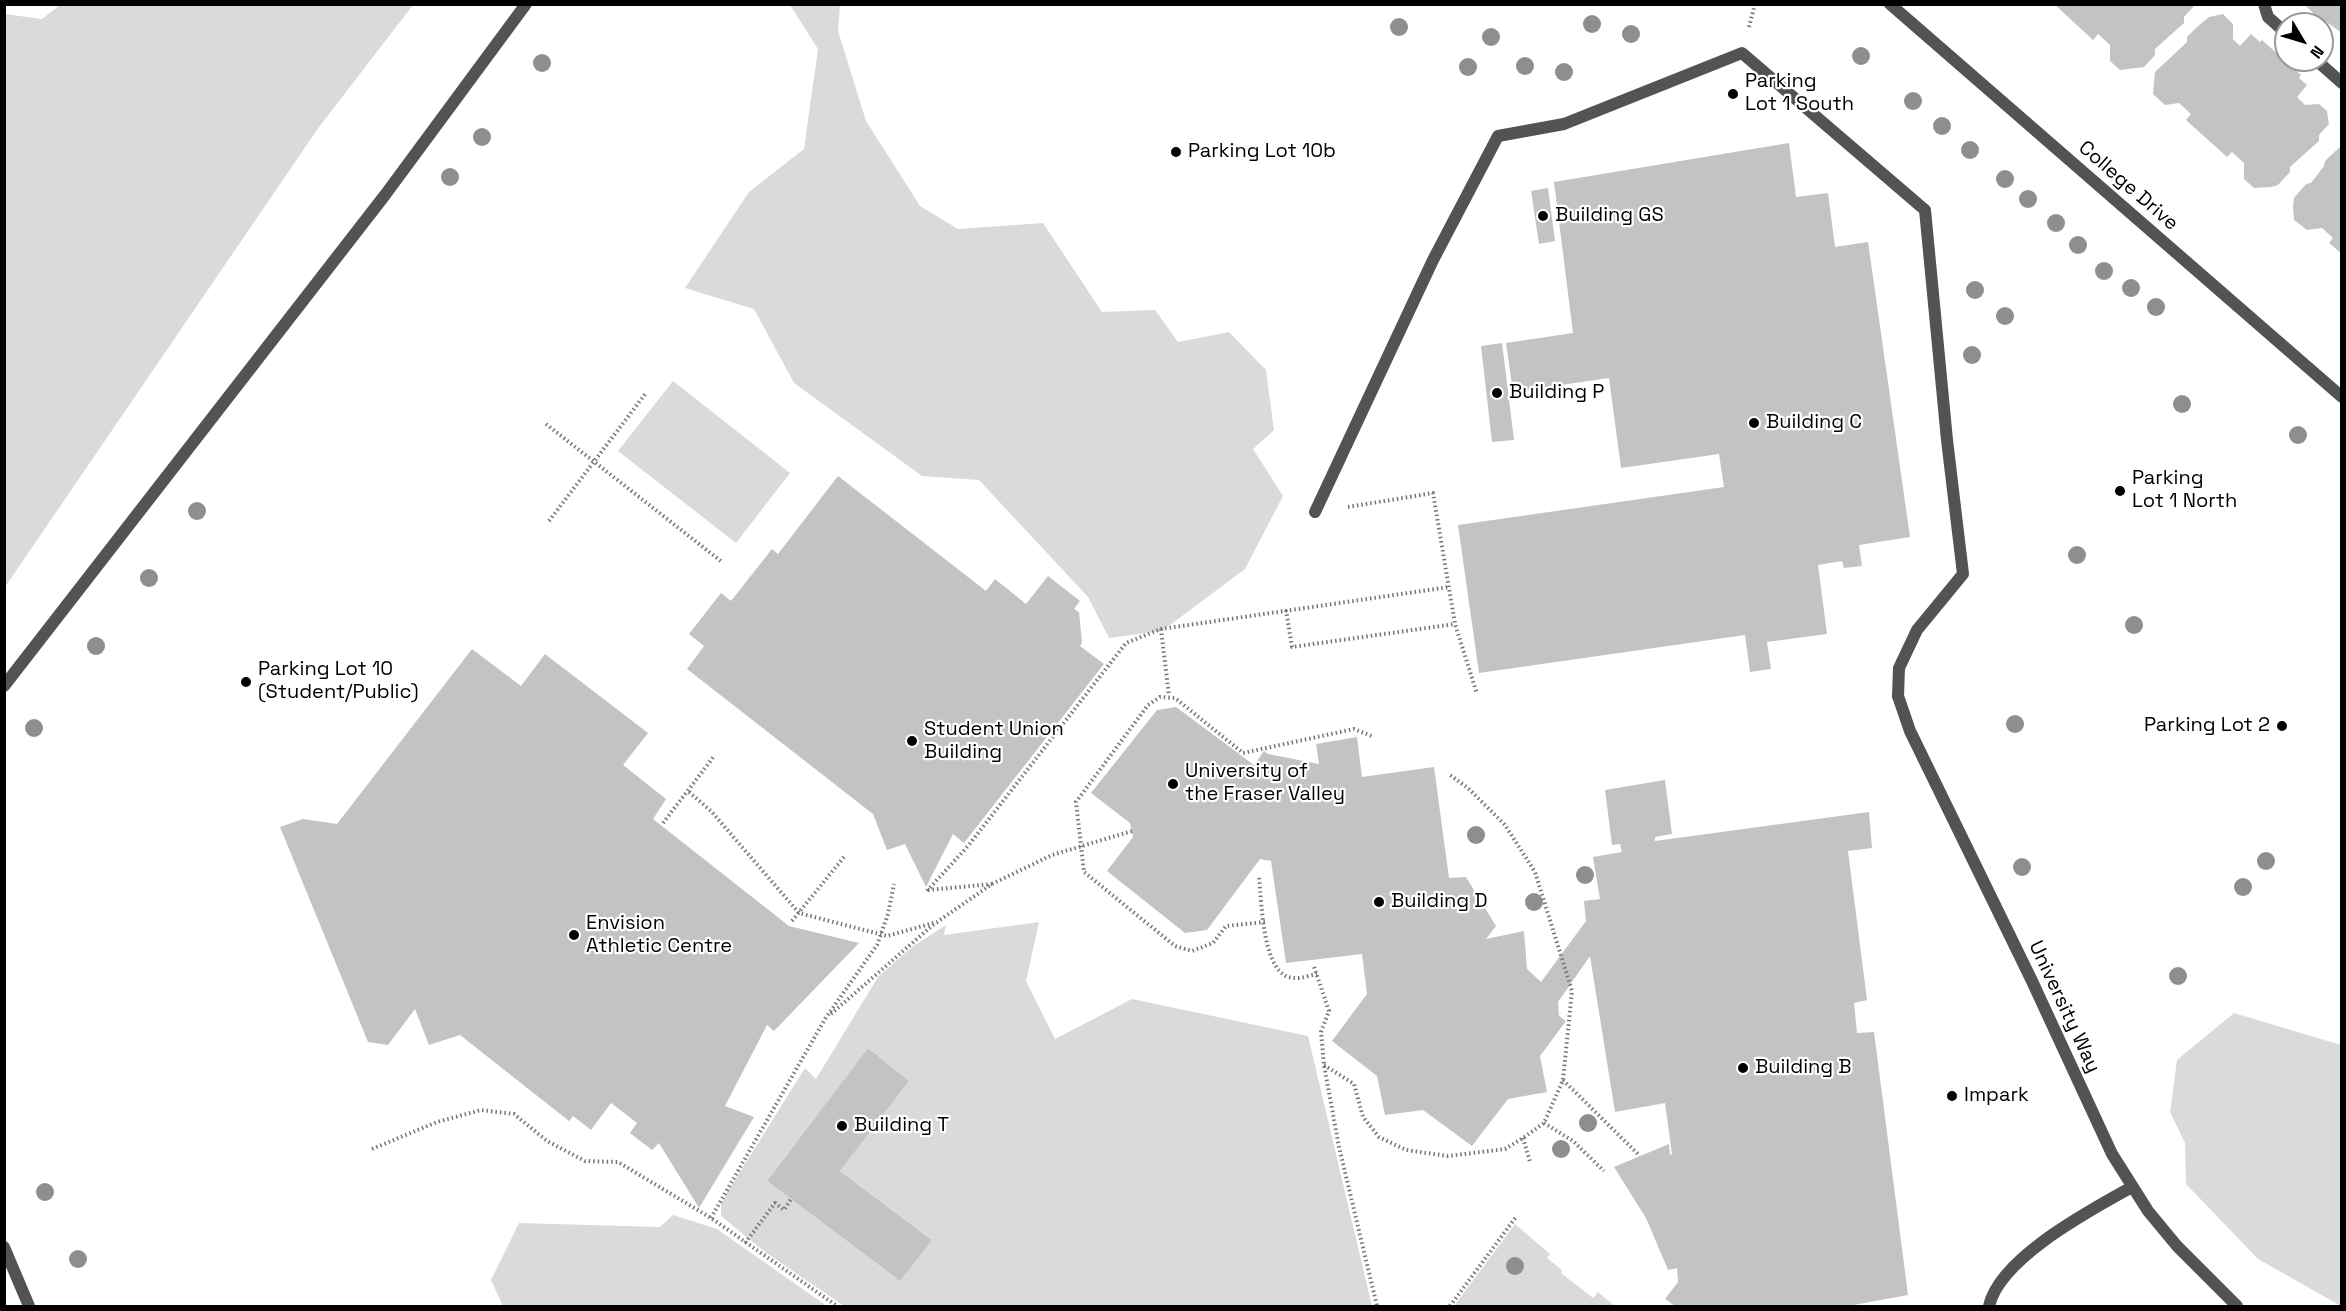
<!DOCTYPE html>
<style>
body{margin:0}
#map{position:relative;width:2346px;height:1311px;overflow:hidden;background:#fff;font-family:"Space Grotesk",sans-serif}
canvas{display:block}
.frame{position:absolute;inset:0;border:6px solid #000;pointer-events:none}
.north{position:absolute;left:2274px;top:12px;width:60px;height:60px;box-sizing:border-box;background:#fff;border:2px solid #999;border-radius:50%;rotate:128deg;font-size:16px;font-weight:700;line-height:24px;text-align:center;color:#000}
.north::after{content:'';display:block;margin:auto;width:21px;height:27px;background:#000;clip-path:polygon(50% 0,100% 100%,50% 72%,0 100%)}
</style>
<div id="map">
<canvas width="2346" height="1311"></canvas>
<div class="frame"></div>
<div class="north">N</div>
</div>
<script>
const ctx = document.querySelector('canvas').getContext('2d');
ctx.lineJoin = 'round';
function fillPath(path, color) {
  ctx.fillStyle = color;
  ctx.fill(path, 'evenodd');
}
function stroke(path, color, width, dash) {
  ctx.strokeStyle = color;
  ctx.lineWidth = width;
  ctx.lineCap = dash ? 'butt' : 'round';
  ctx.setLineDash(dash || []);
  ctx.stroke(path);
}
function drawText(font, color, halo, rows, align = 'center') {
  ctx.font = font + ' "Space Grotesk",sans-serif';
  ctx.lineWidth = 4.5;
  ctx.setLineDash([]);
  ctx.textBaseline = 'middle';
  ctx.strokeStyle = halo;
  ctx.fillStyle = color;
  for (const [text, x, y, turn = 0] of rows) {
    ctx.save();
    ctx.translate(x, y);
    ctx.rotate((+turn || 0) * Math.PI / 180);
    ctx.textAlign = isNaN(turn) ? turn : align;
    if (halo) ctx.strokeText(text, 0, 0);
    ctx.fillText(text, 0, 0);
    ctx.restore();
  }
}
const green = new Path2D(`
 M60 5H413L319 127 5 587V14L42 19Z
 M790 5H840L838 31 866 121 920 206 958 229 1043 223 1102 312 1155 310 1178 342 1229 332 1266 370 1274 430 1253 449 1283 496 1245 569 1162 631 1109 638 1088 597 979 480 922 476 794 383 754 309 685 288 749 192 804 149 818 49Z
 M673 381 790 473 736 543 618 451Z
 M1039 922 1026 981 1055 1039 1132 999 1308 1036 1372 1306H844L765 1252 721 1216V1204L725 1196 805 1068 816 1079 878 977 912 947 946 925 944 935ZM868 1048 909 1081 840 1171 931 1239 900 1281 767 1181Z
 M2234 1013 2341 1045V1306L2258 1259 2186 1184 2185 1143 2170 1112 2177 1060Z
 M673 1215 717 1229 827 1306H503L491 1280 519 1223 660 1227Z
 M1515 1224 1550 1254 1547 1258 1562 1270 1561 1273 1593 1298 1598 1292 1615 1306H1454Z`);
const building = new Path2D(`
 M2054 4H2194V6L2184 17V23L2155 49V55L2144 67 2120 70 2110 61V45L2098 34 2093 40Z
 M2304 4H2342V33L2325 21H2321Z
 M2223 14 2233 24V39L2240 46 2251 34 2260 42 2262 40 2301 75 2299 78 2307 85 2297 97 2305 105 2319 104 2327 111 2329 124 2319 135V141L2290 167V172L2278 185 2271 187 2254 188 2244 179V163L2232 152 2227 157 2186 120 2191 114 2179 103 2165 105 2153 94 2155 72 2187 42V37L2197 27 2209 17Z
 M1789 143 1796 197 1828 193 1835 247 1868 242 1910 537 1859 545 1862 566 1844 568 1842 561 1818 565 1827 634 1767 642 1771 669 1750 672 1745 635 1479 673 1458 525 1724 487 1719 454 1621 468 1609 378 1513 392 1506 343 1573 333 1554 182Z
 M2342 145V254L2329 243 2333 238 2322 228 2307 230 2294 220 2293 205 2294 198 2306 184 2311 183 2324 166 2325 161Z
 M1548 188 1555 241 1539 244 1531 191Z
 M1502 343 1514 440 1492 442 1481 346Z
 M838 476 986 591 995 579 1026 604 1048 576 1080 601 1074 609 1079 612 1082 643 1080 646 1104 664 964 843 953 834 926 887 905 844 887 850 873 814 687 669 704 646 689 634 721 593 731 601 772 549 778 554Z
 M472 649 521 686 545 654 648 733 623 765 666 799 653 819 789 926 859 943 774 1031 767 1025 725 1106 754 1117 699 1208 659 1143 652 1150 630 1133 637 1123 611 1103 591 1130 573 1116 569 1121 460 1035 429 1045 415 1009 388 1045 368 1042 280 827 303 819 337 824Z
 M1176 707 1254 765 1264 751 1268 754 1319 764 1316 744 1357 737 1362 777 1434 767 1449 878 1466 877 1496 926 1486 939 1524 931 1527 969 1541 982 1586 921 1584 901 1600 899 1593 857 1622 852 1620 844 1612 845 1605 790 1665 780 1672 834 1655 837V841L1869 812 1872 848 1848 851 1867 1000 1854 1003 1857 1033 1874 1032 1908 1295 1848 1306H1675L1665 1299 1678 1282 1677 1268 1668 1270 1646 1218 1614 1167 1669 1144 1670 1155 1672 1154 1665 1103 1615 1112 1590 956 1558 1002 1559 1016 1566 1021 1540 1056 1547 1092 1508 1099 1472 1146 1423 1110 1385 1115 1377 1076 1332 1041 1367 994 1362 954 1286 963 1271 861 1260 859 1207 930 1185 933 1107 871 1133 837 1130 823 1091 793 1157 710Z
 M868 1048 909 1081 840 1171 932 1240 900 1281 767 1181Z`);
const path = new Path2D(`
 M1749 27 1755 4
 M546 424 722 562
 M1348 507 1433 493 1455 624 1477 694
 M549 521 646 393
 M1286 610 1292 647 1455 624
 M1161 629 1169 696
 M689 792 711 811 799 913 887 936 937 922 992 884 1052 855 1132 831
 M663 823 715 755
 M1259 878C1262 903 1262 977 1294 978 1301 979 1310 975 1317 974
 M928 890 992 884
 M927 891 968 846 1126 643 1161 629 1449 587
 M792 921 844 857
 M1265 922 1226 926 1213 943 1192 951 1175 946 1084 872 1076 802 1148 705 1160 697 1175 698 1243 753 1354 729 1374 737
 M1314 967 1329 1011 1321 1032 1324 1065 1339 1147 1377 1306
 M831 1014 934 924
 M1324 1065 1354 1084 1363 1117 1379 1137 1406 1150 1448 1156 1505 1149 1523 1138 1544 1123 1563 1080 1572 991 1535 872 1505 825 1468 788 1450 775
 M1563 1080 1640 1156
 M1544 1123 1573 1141 1604 1171
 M1523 1138 1530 1162
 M372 1149 437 1122 481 1110 514 1114 547 1141 585 1161 618 1162 711 1218 837 1306
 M711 1218 825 1019 877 945 888 914 894 884
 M745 1243 775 1203 784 1210 791 1199
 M1450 1306 1516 1217`);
const service = new Path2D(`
 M2264 4 2268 17 2286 33
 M2316 60 2342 83
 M1315 512 1433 260 1498 136 1564 124 1742 53 1925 210 1947 440 1963 574 1917 630 1899 668 1898 696
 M4 686 385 195 526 4
 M4 1247 29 1306
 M1989 1306C2000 1258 2089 1211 2132 1187`);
const minor = new Path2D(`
 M1890 4 2342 397
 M1898 696 1910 731 2032 981 2112 1154 2148 1211 2177 1246 2237 1306`);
const trees = [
 [1592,24],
 [1399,27],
 [1631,34],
 [1491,37],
 [1861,56],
 [542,63],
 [1525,66],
 [1468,67],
 [1564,72],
 [1913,101],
 [1942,126],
 [482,137],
 [1970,150],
 [450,177],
 [2005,179],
 [2028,199],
 [2056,223],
 [2078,245],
 [2104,271],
 [2131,288],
 [1975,290],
 [2156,307],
 [2005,316],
 [1972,355],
 [2182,404],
 [2298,435],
 [197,511],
 [2077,555],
 [149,578],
 [2134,625],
 [96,646],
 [2015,724],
 [34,728],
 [1476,835],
 [2266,861],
 [2022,867],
 [1585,875],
 [2243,887],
 [1534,902],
 [2178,976],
 [1588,1123],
 [1561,1149],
 [45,1192],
 [78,1259],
 [1515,1266]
];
const markers = [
 [1733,94,6,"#000"],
 [1176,152,6,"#000"],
 [1543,216,6,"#000"],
 [1497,393,6,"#000"],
 [1754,423,6,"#000"],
 [2120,491,6,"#000"],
 [246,682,6,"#000"],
 [2282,726,6,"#000"],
 [912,741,6,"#000"],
 [1173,784,6,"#000"],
 [1379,902,6,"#000"],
 [574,935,6,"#000"],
 [1743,1068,6,"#000"],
 [1952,1096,6,"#000"],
 [842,1126,6,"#000"]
];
const poiNames = [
 ["Parking",1745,82],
 ["Lot 1 South",1745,105],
 ["Parking Lot 10b",1188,152],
 ["Building GS",1555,216],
 ["Building P",1509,393],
 ["Building C",1766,423],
 ["Parking",2132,479],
 ["Lot 1 North",2132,502],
 ["Parking Lot 10",258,670],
 ["(Student/Public)",258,693],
 ["Parking Lot 2",2270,726,"right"],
 ["Student Union",924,730],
 ["Building",924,753],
 ["University of",1185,772],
 ["the Fraser Valley",1185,795],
 ["Building D",1391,902],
 ["Envision",586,924],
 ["Athletic Centre",586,947],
 ["Building B",1755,1068],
 ["Impark",1964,1096],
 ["Building T",854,1126]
];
const streetNames = [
 ["College Drive",2128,186,41],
 ["University Way",2064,1007,65]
];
fillPath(green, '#dadada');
fillPath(building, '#c3c3c3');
stroke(path, '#757575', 4, [1.5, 3]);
stroke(service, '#535353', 12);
stroke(minor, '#535353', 12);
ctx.fillStyle = '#8e8e8e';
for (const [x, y] of trees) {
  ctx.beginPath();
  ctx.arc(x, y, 9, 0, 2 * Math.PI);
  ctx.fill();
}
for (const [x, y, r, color] of markers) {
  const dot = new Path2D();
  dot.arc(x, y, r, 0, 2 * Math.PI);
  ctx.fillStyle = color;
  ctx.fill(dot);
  stroke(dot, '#fff', 2);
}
drawText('20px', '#000', '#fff', poiNames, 'left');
drawText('20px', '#000', '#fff', streetNames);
</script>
